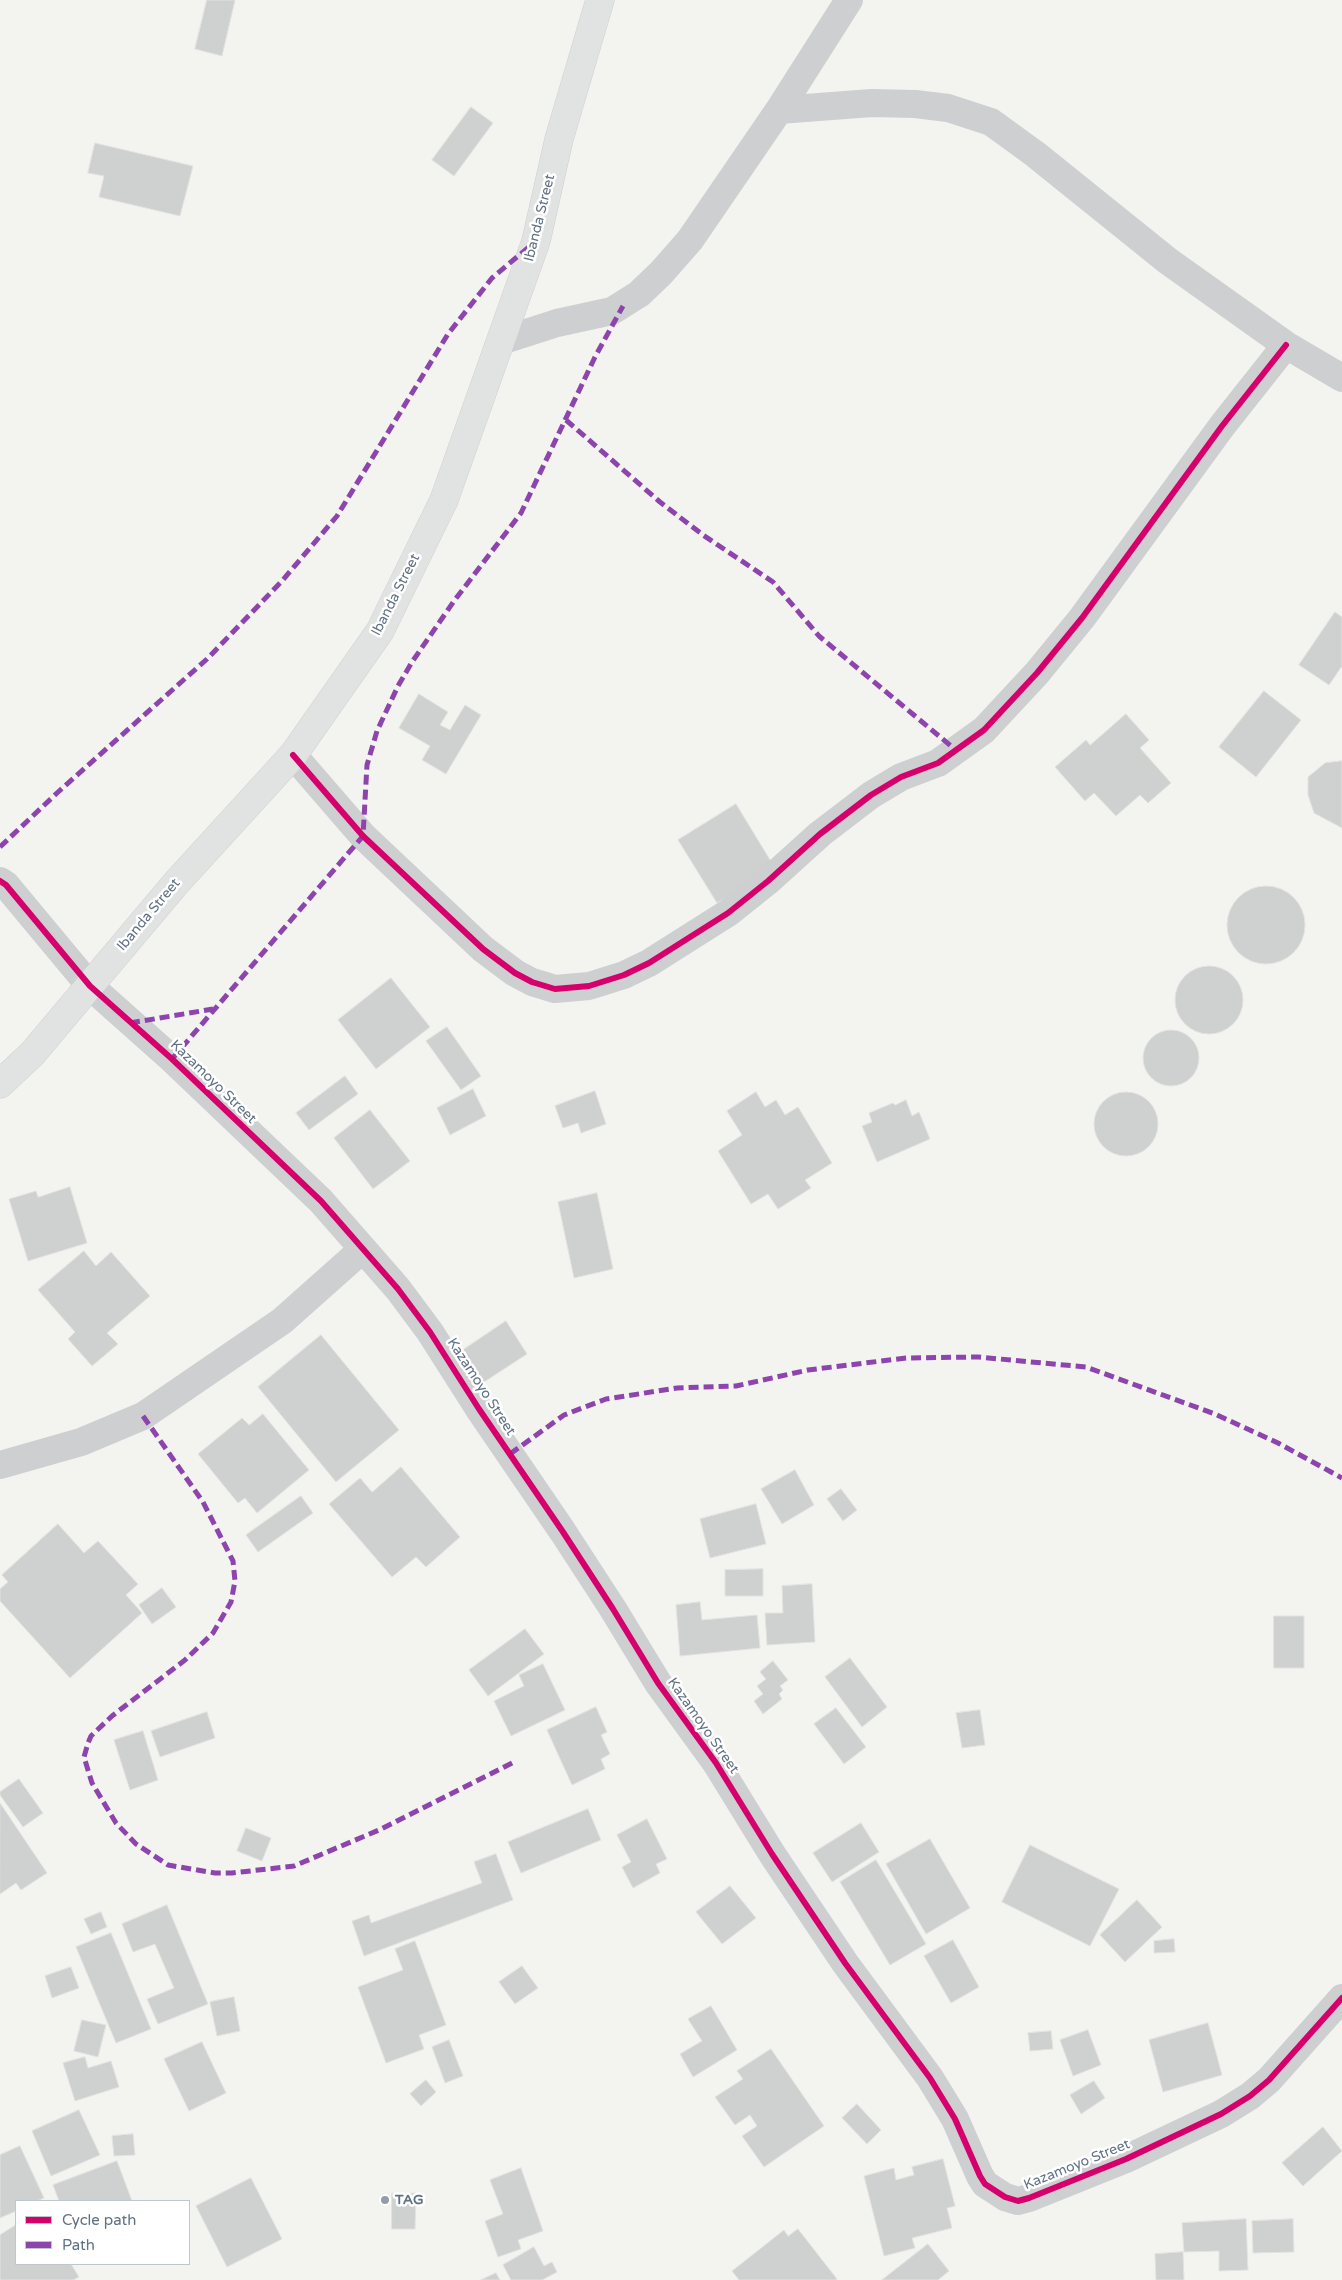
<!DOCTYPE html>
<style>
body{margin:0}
#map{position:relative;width:1342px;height:2280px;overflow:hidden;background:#f3f3f0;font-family:"Varela Round",sans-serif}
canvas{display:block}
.legend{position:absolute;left:15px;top:2200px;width:175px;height:65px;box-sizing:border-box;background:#fff;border:1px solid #bfc6cd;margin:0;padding:6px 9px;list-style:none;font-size:15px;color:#607183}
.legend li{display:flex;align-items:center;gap:10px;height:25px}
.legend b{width:25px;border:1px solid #bfc6cd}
</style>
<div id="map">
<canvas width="1342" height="2280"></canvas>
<ul class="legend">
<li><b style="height:6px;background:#d6006c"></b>Cycle path</li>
<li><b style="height:6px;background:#8e44ad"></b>Path</li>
</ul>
</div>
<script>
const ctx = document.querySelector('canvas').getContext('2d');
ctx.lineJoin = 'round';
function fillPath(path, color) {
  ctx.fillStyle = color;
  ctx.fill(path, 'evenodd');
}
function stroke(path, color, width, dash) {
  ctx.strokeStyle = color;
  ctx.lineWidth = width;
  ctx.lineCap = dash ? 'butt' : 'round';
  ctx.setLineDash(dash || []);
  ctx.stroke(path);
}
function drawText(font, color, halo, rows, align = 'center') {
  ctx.font = font + ' "Varela Round",sans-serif';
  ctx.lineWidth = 5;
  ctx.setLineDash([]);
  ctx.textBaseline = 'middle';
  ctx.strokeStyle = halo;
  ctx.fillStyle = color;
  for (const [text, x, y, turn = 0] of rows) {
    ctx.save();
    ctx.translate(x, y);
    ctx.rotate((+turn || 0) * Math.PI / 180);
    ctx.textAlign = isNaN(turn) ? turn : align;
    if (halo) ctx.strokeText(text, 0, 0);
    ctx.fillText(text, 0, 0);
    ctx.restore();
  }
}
const building = new Path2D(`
 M207 0H235L222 56 195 49Z
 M471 107 493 123 454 176 432 160Z
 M95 143 193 166 180 216 99 197 104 176 88 173Z
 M1335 612 1342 617V666L1329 685 1299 665Z
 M1264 691 1301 720 1256 777 1219 747Z
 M419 694 448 712 440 725 450 730 465 705 481 715 446 774 422 760 430 746 399 728Z
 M1126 714 1149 740 1140 748 1171 783 1148 803 1140 795 1116 816 1094 793 1085 801 1055 767 1086 740 1090 745Z
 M1342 761V828L1314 813 1308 795V777L1325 763Z
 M736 804 775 868 717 903 678 840Z
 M1227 925a39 39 0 1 1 78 0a39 39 0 1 1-78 0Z
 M1175 1000a34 34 0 1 1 68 0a34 34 0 1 1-68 0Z
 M391 978 430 1027 376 1069 338 1020Z
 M447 1027 481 1076 461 1090 426 1041Z
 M1143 1058a28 28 0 1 1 56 0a28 28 0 1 1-56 0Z
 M345 1076 358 1094 309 1130 296 1113Z
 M473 1089 486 1116 450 1135 437 1108Z
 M595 1091 606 1124 581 1133 578 1123 563 1128 555 1106Z
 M1094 1124a32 32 0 1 1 64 0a32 32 0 1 1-64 0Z
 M756 1092 765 1107 776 1100 785 1115 798 1107 832 1163 805 1180 811 1188 778 1209 768 1194 751 1204 718 1151 742 1135 727 1111Z
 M906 1100 912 1116 919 1112 930 1139 877 1162 862 1126 872 1122 869 1113 893 1103 895 1105Z
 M370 1110 410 1161 373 1189 334 1138Z
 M70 1187 87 1243 28 1261 9 1199 36 1191 38 1197Z
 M597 1193 613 1269 574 1278 558 1202Z
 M84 1251 96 1266 111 1252 150 1296 107 1333 118 1344 92 1366 68 1339 75 1332 38 1290Z
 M506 1321 527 1354 481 1384 460 1352Z
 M321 1335 399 1430 336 1482 258 1387Z
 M263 1414 309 1470 257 1513 245 1498 238 1503 198 1454 242 1418 249 1425Z
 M401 1467 460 1537 426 1567 416 1557 392 1577 329 1504 360 1478 372 1492Z
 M795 1470 814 1505 782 1524 761 1489Z
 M841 1489 857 1510 843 1521 827 1499Z
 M301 1496 313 1513 258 1552 246 1535Z
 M756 1504 766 1544 710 1558 700 1519Z
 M58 1524 84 1553 98 1541 138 1584 126 1595 142 1613 70 1678 0 1601V1589L8 1582 2 1575Z
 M763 1569V1596H725V1570Z
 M812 1584 815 1642 767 1645 765 1613H783L782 1586Z
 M162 1588 176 1607 152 1624 139 1605Z
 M700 1602 702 1620 757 1615 760 1648 680 1656 676 1605Z
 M1274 1616H1304V1668H1274Z
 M525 1629 544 1654 488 1696 469 1670Z
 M850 1658 887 1707 862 1727 825 1677Z
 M773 1661 788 1680 780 1686 783 1690 779 1694 782 1699 763 1714 754 1701 763 1694 757 1686 766 1679 760 1672Z
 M543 1664 565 1710 511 1736 494 1701 524 1686 519 1675Z
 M596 1707 607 1732 601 1735 610 1754 601 1759 605 1769 572 1785 547 1730Z
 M836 1708 866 1747 844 1764 814 1724Z
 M980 1710 985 1745 962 1748 956 1713Z
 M207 1712 215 1738 160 1757 151 1731Z
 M143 1731 158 1780 130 1790 114 1740Z
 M19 1779 43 1813 23 1827 0 1795V1792Z
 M0 1803 47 1873 21 1890 16 1883 0 1894Z
 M588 1809 601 1840 521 1873 508 1842Z
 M647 1819 667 1859 656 1864 660 1873 633 1888 622 1867 631 1862 617 1835Z
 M861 1823 879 1852 832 1882 813 1853Z
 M246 1828 271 1838 262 1861 237 1851Z
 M930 1839 970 1908 926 1934 886 1864Z
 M1030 1845 1119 1889 1090 1946 1002 1902Z
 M496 1854 513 1900 364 1956 352 1921 369 1915 371 1923 482 1883 474 1862Z
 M876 1860 926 1944 890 1965 840 1882Z
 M730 1886 756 1918 722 1944 696 1912Z
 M1137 1900 1162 1927 1125 1962 1100 1935Z
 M167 1905 208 2004 158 2024 147 1999 174 1988 155 1944 133 1952 122 1924Z
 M101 1912 107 1927 91 1934 84 1919Z
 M111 1933 151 2029 116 2043 76 1947Z
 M1174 1939 1175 1952 1154 1953V1941Z
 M953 1940 979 1987 951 2003 924 1956Z
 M415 1941 446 2025 419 2035 424 2049 386 2063 358 1987 403 1970 395 1949Z
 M522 1966 538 1988 515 2004 499 1982Z
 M71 1967 79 1988 52 1998 45 1976Z
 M234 1997 240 2031 217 2036 210 2002Z
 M711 2006 737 2050 693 2077 680 2054 702 2041 688 2019Z
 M82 2020 106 2025 98 2057 74 2051Z
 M1208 2023 1222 2075 1163 2092 1149 2040Z
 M1088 2030 1101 2065 1073 2076 1060 2040Z
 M1051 2031 1053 2049 1030 2051 1028 2033Z
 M449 2040 463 2076 445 2083 432 2047Z
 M202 2042 226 2093 189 2111 164 2059Z
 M771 2049 824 2126 764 2167 742 2136 757 2126 750 2115 735 2125 715 2097 743 2079 737 2071Z
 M85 2057 88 2068 111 2061 119 2087 75 2101 63 2063Z
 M426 2080 436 2092 421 2106 410 2094Z
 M1094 2081 1105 2098 1081 2114 1070 2095Z
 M857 2104 881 2130 867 2144 842 2118Z
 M79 2110 100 2155 51 2176 32 2131Z
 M1323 2127 1342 2151 1303 2186 1282 2163Z
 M133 2134 135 2155 114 2156 112 2136Z
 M20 2146 44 2198 37 2201H16V2211L0 2218V2155Z
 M943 2159 955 2206 947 2208 952 2228 912 2238 915 2248 884 2256 864 2176 894 2168 896 2180 914 2175 912 2167Z
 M117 2161 132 2201H59L53 2185Z
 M521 2168 543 2231 518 2240 521 2249 498 2257 485 2221 503 2214 490 2180Z
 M251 2178 282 2239 227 2267 196 2206Z
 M392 2193H416L415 2229H392Z
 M1246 2219 1248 2270 1219 2271V2251L1184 2252 1182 2223Z
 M1293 2219 1294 2252 1253 2253 1252 2221Z
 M16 2225V2264H71L79 2277 73 2280H0V2235Z
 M798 2229 837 2279 835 2280H739L732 2271 784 2230 788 2236Z
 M928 2244 949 2271 938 2280H882Z
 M534 2247 544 2266 552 2262 557 2272 542 2280H511L503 2265Z
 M1183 2252 1184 2280H1156L1155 2254Z
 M496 2273 500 2280H481Z`);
const street = new Path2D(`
 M779 110 872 103 915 104 948 108 991 122 1035 154 1168 261 1286 345 1342 378
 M501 341 557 323 612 311 639 294 661 273 690 240 779 110 849 0
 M293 755 363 836 483 949 515 973 532 982 555 989 589 986 624 975 649 963 728 913 768 881 820 834 871 795 901 777 938 763 984 730 1037 673 1082 618 1222 426 1286 345
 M0 881 6 885 90 986 172 1059 321 1201 398 1289 430 1332 479 1409 563 1532 613 1609 658 1683 716 1763 772 1854 845 1963 930 2078 955 2119 980 2176 985 2184 1005 2197 1018 2201 1029 2198 1126 2159 1221 2114 1250 2096 1269 2080 1342 1998
 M0 1465 81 1442 143 1416 282 1321 363 1249`);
const secondary = new Path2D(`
 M0 1084 32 1054 177 882 293 755 380 631 444 500 536 241 559 139 600 0`);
const quiet = new Path2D(`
 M566 420 660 502 703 535 773 582 819 636 957 751
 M0 847 57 793 207 659 282 581 337 516 448 334 492 278 536 241
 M130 1023 213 1009
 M172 1059 363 836 367 765 377 731 398 686 412 662 454 601 521 513 595 357 623 306
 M143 1416 203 1502 233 1561 235 1581 231 1602 213 1633 185 1660 112 1716 91 1736 88 1743 84 1757 92 1783 116 1823 136 1844 168 1865 215 1873H232L294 1866 379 1830 516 1761
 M510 1454 564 1415 606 1399 677 1388 736 1386 808 1370 906 1358 978 1357 1086 1367 1215 1414 1278 1443 1342 1478`);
const cycleway = new Path2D(`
 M293 755 363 836 483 949 515 973 532 982 555 989 589 986 624 975 649 963 728 913 768 881 820 834 871 795 901 777 938 763 984 730 1037 673 1082 618 1222 426 1286 345
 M0 881 6 885 90 986 172 1059 321 1201 398 1289 430 1332 479 1409 563 1532 613 1609 658 1683 716 1763 772 1854 845 1963 930 2078 955 2119 980 2176 985 2184 1005 2197 1018 2201 1029 2198 1126 2159 1221 2114 1250 2096 1269 2080 1342 1998`);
const markers = [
 [385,2200,5,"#939ea9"]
];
const streetNames = [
 ["Ibanda Street",540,218,-76],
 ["Ibanda Street",396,595,-63],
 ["Ibanda Street",149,915,-50],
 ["Kazamoyo Street",213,1082,44],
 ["Kazamoyo Street",481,1387,57],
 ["Kazamoyo Street",703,1726,55],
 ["Kazamoyo Street",1077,2165,-22]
];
const poiNames = [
 ["TAG",395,2200]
];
fillPath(building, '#cfd0d0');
stroke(building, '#e2e2e0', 1);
stroke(secondary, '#ced0d0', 29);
stroke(street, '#cecfd0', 28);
stroke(secondary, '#e1e2e2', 28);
stroke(quiet, '#8e44ad', 5, [10, 5]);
stroke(cycleway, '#d6006c', 6);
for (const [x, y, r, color] of markers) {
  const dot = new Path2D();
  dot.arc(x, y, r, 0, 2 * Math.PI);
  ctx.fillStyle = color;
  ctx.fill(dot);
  stroke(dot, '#fff', 2);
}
drawText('14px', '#607183', '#fff', streetNames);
drawText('bold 14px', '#607183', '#fff', poiNames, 'left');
</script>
